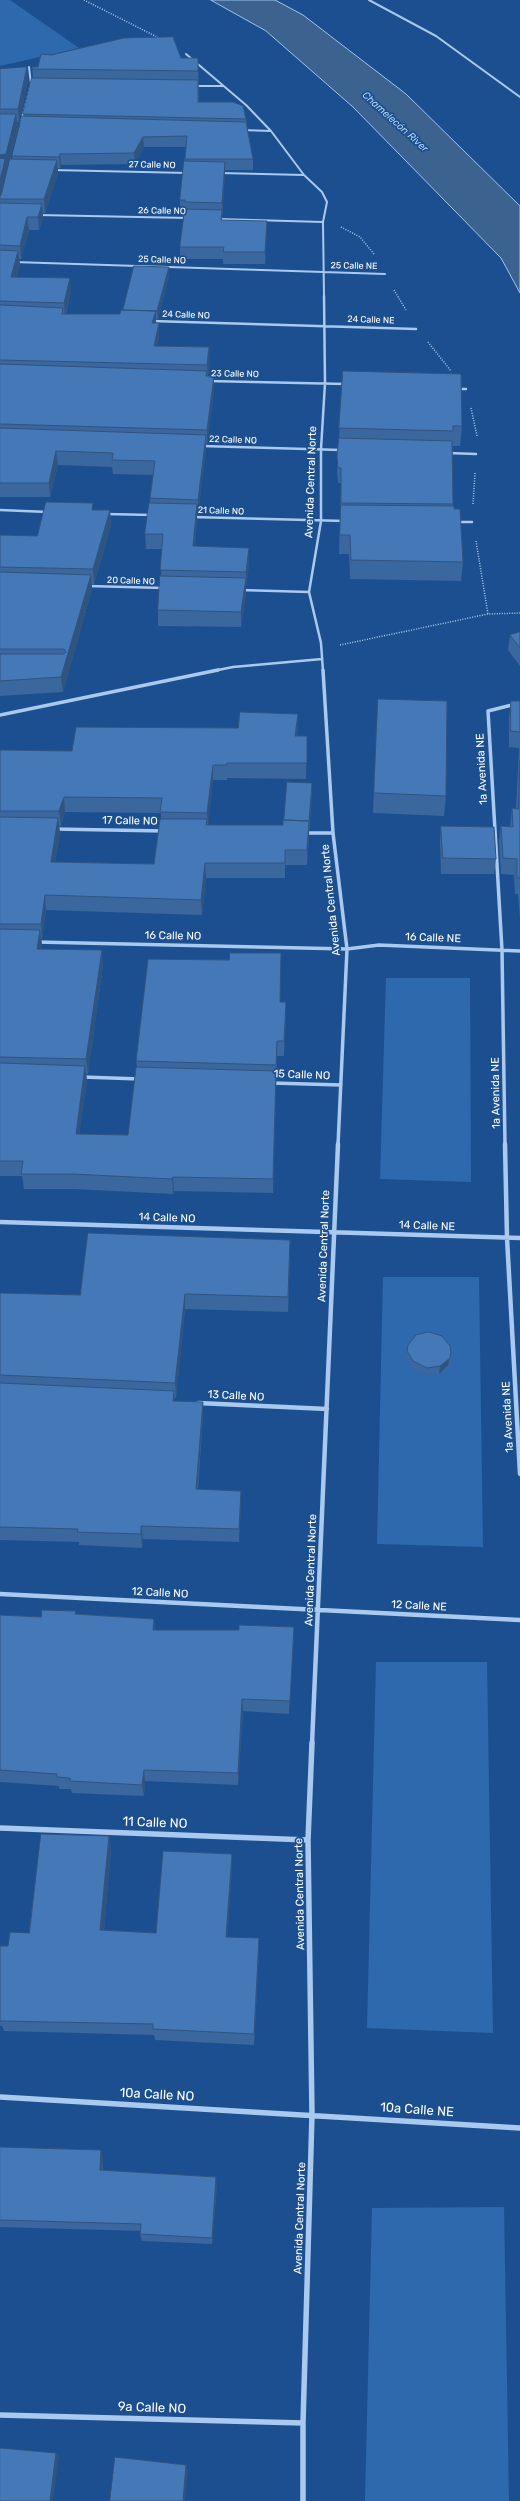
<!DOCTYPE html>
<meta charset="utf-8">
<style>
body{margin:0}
canvas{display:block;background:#1b4f8f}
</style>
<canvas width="520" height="2501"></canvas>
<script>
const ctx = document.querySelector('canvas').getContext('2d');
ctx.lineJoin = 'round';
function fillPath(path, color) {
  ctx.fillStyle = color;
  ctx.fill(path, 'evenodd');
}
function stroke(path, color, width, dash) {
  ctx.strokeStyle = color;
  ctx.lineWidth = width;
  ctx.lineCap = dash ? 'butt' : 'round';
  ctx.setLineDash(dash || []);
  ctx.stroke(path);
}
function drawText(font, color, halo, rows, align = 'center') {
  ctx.font = font + ' Rubik,sans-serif';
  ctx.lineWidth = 3.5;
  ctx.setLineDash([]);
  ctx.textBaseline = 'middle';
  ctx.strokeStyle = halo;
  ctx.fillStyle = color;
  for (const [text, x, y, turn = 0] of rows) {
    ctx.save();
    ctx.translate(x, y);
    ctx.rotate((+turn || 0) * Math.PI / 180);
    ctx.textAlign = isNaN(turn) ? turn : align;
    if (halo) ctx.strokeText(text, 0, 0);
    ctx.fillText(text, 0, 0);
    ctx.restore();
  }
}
const green = new Path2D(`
 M0 0H10L79 48 0 66Z
 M386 978H470L471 1182 380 1179Z
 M383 1277H479L483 1547 377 1544Z
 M376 1662H487L493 2033 367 2028Z
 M504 2207 509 2501H365L372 2208Z`);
const water = new Path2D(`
 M211 0H275L303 15 406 94 520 206V293L501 258 353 107 266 31Z`);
const path = new Path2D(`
 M84 0 159 38
 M341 227 360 237 374 254
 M394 290 406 310
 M428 342 451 371
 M471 408 477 436
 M473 504 475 473
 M476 541 488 614
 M340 645 488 614 520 613`);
const minorFar4 = new Path2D(`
 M369 0 436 36 520 97
 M186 54 246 105 271 131 304 175 322 192 327 202 323 222 324 297
 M193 86H223
 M21 122 31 84 29 67
 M242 130 271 131
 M52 170 188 173
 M220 173 304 175
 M38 215 189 218
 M218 219 323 222
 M14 262 385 274`);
const minorFar3 = new Path2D(`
 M152 321 416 329
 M208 381 345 384
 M456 389H466
 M202 446 341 450
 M448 453 476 454
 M0 510 48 512
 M106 514 152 515
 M192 517 345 521
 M456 522H472
 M88 586 164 588
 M240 590 309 592
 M213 671 233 667 322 659
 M323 671 321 643 309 592 321 521V449L325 383 324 296`);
const minorFar2 = new Path2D(`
 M323 670 333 833 347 949 338 1145
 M0 715 218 670
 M54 829 164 831
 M304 833H333
 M36 942 347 949 379 945 520 951
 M82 1077 140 1079
 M272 1083 341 1085
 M505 1145 502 950 488 711 520 703`);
const minorFar1 = new Path2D(`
 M505 1144 507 1238 520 1474
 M0 1222 520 1238
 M198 1403 327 1409
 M0 1594 520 1620
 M312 1744 338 1144`);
const minor = new Path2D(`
 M0 1828 308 1840
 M0 2097 520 2128
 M0 2415 303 2423
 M303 2501V2423L312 2115 308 1840 312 1743`);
const wall = new Path2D(`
 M181 58H198L199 102 246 119 253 159V170H225L222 220 267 233 265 264H223V259H180V247L184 214 180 213V200L186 147H144L135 164 61 165 60 168H58V173L45 213H43V218L39 230H29L21 259H19L20 264 16 278 71 292 66 314H120L123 310 169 275 158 319H156V323L159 337 157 346 209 347 210 361 208 376H214V390L207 444H206V449L198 514H197V520L195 546 249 563 246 588V593L241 627 158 626V610L161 576 162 549H146L145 534 150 503V498L153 475 113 474 112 467 58 465 50 497H0V69L27 67 28 80 19 122H17L18 127 8 167H6L7 172 1 195 12 159V156L24 117 23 114 33 78 32 67Z
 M343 371 462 426 460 446H452L453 506 463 562 461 581 350 579 349 554H339L341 483H338L337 472Z
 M94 510H110L111 525 94 584H92V589L63 692 0 696V535L37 536Z
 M520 632V666L508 650 510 635Z
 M511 701H520V918L518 894H515L514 875 501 874 499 842 501 826 510 827 512 808 516 809 519 748 509 747V717Z
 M298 714 297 736H307L306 779 227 778V780H213L208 825H283L284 820 312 791 307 865H285V878H206L202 915 46 910 42 939H41L42 945 41 949 103 965 88 1074H86L87 1081 79 1134 128 1135 137 1067 136 1061 280 1002 286 1017 284 1056H277L273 1193 174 1191 173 1194 74 1189H24L22 1176H0V750L72 751 238 728ZM65 812 161 813V819L154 864 55 862 60 833 59 826H61Z
 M377 719 446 796 444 816 373 813Z
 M441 826 496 859 494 874H441L440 841Z
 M290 1255 288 1312 185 1309 176 1398H174L175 1401 203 1402V1416L198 1489 241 1505 239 1542 143 1539 142 1548 79 1545V1542L0 1540V1293L80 1295Z
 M408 1345 451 1352 448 1365 439 1374 426 1375 413 1369 406 1358Z
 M76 1614 154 1619 155 1630 293 1640 289 1714 243 1711 238 1785 145 1781 144 1796 72 1793 71 1789H59V1786L0 1782V1615L41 1617Z
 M109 1836 111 1849 104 1930 156 1933 232 1867 227 1937 259 1950 254 2045 155 2040 154 2035 4 2031 2 2026H0V1946H8L29 1933Z
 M0 2147 103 2157V2170L217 2184 212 2244 142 2241 140 2234 141 2231 0 2227Z`);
const shadedWall = new Path2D(`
 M27 67 28 80 19 122 18 109Z
 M16 114 18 127 8 167H6L7 172 0 199V155Z
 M143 137 144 147 135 164 134 153Z
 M60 154 61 165 60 168 59 157Z
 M57 160 58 173 45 213 44 199Z
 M225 162V176L222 217V203Z
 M42 204 43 218 39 230 38 217Z
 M27 217 29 230 21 259 20 246Z
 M267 221V233L265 264V252Z
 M18 251 20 264 12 291 11 277Z
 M169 267V275L158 319 157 311Z
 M70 278 71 292 65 316 64 303Z
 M156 311V324L152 323Z
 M159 323V337L155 360 154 346Z
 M209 347 210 361 208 379 207 365Z
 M214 376V390L207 444V430Z
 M206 435V449L198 514V500Z
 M56 451 58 465 50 497 49 483Z
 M197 504V520L194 561 193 546Z
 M110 510 111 525 94 584 93 569Z
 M249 548V563L246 588V572Z
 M91 575 92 589 63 692 61 677Z
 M246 578V593L241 627V612Z
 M298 714V729L295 751V736Z
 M213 765V780L208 828 207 813Z
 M64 797 65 812 61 826 59 811Z
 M58 818 60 833 52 877 51 862Z
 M309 821V836L307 865V850Z
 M205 863 206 878 202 915 201 900Z
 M45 895 46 910 42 939 41 924Z
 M40 930 42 945 39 964 37 949Z
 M102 950 103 965 88 1074 86 1059Z
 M286 1002V1017L284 1056V1041Z
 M85 1066 87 1081 77 1149 76 1134Z
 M276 1071V1086L273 1193V1179Z
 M173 1177 174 1191 173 1194 172 1179Z
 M185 1294V1309L176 1398 175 1383Z
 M451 1352 448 1365 439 1374 440 1366Z
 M174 1391 175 1405 173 1401Z
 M203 1402V1416L196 1503V1489Z
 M241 1491V1505L239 1542V1529Z
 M141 1526 143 1539 142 1548 141 1534Z
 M154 1619 155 1632 153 1630Z
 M242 1699 243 1711 238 1785V1773Z
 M144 1770 145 1781 144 1796 142 1785Z
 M109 1836 111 1849 103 1942 100 1930Z
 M232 1854V1867L227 1948 226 1937Z
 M259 1938V1950L254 2045V2034Z
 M101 2150 103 2157 102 2177 100 2170Z
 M216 2177 217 2184 212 2244V2238Z
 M56 2453 59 2456 53 2501H50Z
 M186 2465 188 2469 185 2501H183Z`);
const building = new Path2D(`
 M173 37 181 58H198V71L32 69V67H38L41 54 51 55 124 38Z
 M27 67 18 109H0V69Z
 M32 78 198 80V102H233L243 106 246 119 23 114Z
 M0 114H16L6 154 0 155Z
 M22 116 246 122 253 159H185L187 136 143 137 134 153 60 154 59 157 12 156Z
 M0 158 5 159 0 181Z
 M10 159 57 160 44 199H0V196L1 195Z
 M184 161 225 162 222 203 185 202V200H180Z
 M0 203 42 204 38 217H27L20 246 0 245Z
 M185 209 222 210 221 220 267 221 265 252H223L224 247H180Z
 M0 250 18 251 11 277 70 278 64 303 0 301Z
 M134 266 169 267 157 311 123 310Z
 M0 305 63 308 62 314H120L121 310 156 311 152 323H159L154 346 209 347 207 365 0 360Z
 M0 364 207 371 206 376H214L207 430 0 424Z
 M343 371 461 374 462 426H453V431L339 428Z
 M0 428 206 435 198 500 150 498 155 461 112 460 113 453 56 451 49 483H0Z
 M339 438 452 441 453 504 341 503V468H338L337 457Z
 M46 502 93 503 92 510H110L93 569 0 567V535L37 536Z
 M149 503 197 504 193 546 249 548 246 572 160 570 163 534H145Z
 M341 505 454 506V509H460L463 562 351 560 350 535H340Z
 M0 572 91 575 61 677 0 681V654H64L66 652 64 649H0Z
 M160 576 246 578 241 612 158 610Z
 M520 632V648L510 635Z
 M378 699 447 701 446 796 374 793Z
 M511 701H520V732L511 731Z
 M240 712 298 714 295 736H307V763H227V765H213L207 813 160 812 162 798 64 797 59 811H0V750L72 751 76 727 238 728Z
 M520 761V878H517V859L503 858 501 826 513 827 512 808 518 809Z
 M287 782 312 783 309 821 284 820Z
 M0 817 58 818 51 862 154 864 160 819H207L206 825H283V820L309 821 307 850H285V863H205L201 900 45 895 41 924H0Z
 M441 826 494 827 496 859 443 858Z
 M0 929 40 930 37 949 102 950 86 1059 0 1057Z
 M230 953H281L280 1002H286L284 1041H277L276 1065 136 1061 148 959 229 960Z
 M0 1063 85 1066 76 1134 128 1135 136 1067 276 1071 273 1179 173 1177 172 1179 72 1174H21L23 1161H0Z
 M88 1233 290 1240 288 1297 185 1294 175 1383 0 1375V1293L80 1295Z
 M429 1332 442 1336 450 1346 451 1352 450 1358 440 1366 427 1368 413 1361 407 1351 408 1345 416 1335Z
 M0 1383 174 1391 173 1401 203 1402 196 1489 241 1491 239 1529 141 1526V1534L77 1532 78 1529 0 1527Z
 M42 1610 76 1611 75 1614 154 1619 153 1630H239V1625L294 1627 290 1701 242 1699 238 1773 144 1770 142 1785 70 1781V1778L57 1777V1774L0 1770V1615L41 1617Z
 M41 1834 109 1836 100 1930 156 1933 163 1851 232 1854 226 1937 259 1938 254 2034 153 2029V2024L0 2021V1946H8L10 1932 29 1933Z
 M0 2147 101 2150 100 2170 216 2177 212 2238 140 2234 141 2224 0 2220Z
 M0 2448 56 2453 50 2501H0Z
 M115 2457 186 2465 183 2501H110Z`);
const farStreetnames = [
 ["27 Calle NO",152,165,1],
 ["26 Calle NO",162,211,1],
 ["25 Calle NO",162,260,2],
 ["25 Calle NE",354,266,1],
 ["24 Calle NO",186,315,2],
 ["24 Calle NE",371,320,2],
 ["23 Calle NO",235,374,1],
 ["22 Calle NO",233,440,2],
 ["21 Calle NO",221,511,2],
 ["20 Calle NO",131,581,2]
];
const farWaternames = [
 ["Chamelecón River",395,122,42]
];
const streetNames = [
 ["Avenida Central Norte",311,482,-88],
 ["1a Avenida NE",482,769,-93],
 ["17 Calle NO",130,821,1],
 ["Avenida Central Norte",331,900,-96],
 ["16 Calle NO",173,936,1],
 ["16 Calle NE",433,938,2],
 ["15 Calle NO",302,1075,2],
 ["1a Avenida NE",496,1093,-91],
 ["14 Calle NO",167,1218,2],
 ["14 Calle NE",427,1226,2],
 ["Avenida Central Norte",324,1246,-88],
 ["13 Calle NO",236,1396,3],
 ["1a Avenida NE",508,1417,-93],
 ["Avenida Central Norte",311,1570,-88],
 ["12 Calle NO",160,1593,3],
 ["12 Calle NE",419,1606,3],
 ["Avenida Central Norte",300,1894,-91],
 ["Avenida Central Norte",300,2218,-88]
];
const nearStreetnames = [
 ["11 Calle NO",155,1823,2],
 ["10a Calle NO",157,2095,3],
 ["10a Calle NE",417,2110,4],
 ["9a Calle NO",152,2408,2]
];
fillPath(green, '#2e69ad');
fillPath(water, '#3c6290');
stroke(water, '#9cc4f0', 1);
stroke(path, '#a9c9ee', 1.5, [1, 1.5]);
stroke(minorFar4, '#a9c9ee', 2);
stroke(minorFar3, '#a9c9ee', 2.5);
stroke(minorFar2, '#a9c9ee', 3.5);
stroke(minorFar1, '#a9c9ee', 4.5);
stroke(minor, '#a9c9ee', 5.5);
fillPath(wall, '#3a679d');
fillPath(shadedWall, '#305480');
fillPath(building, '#4478b7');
stroke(building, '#305480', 1);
drawText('9px', '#fff', '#1b4f8f', farStreetnames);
drawText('italic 10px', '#b5d3f5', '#1b4f8f', farWaternames);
drawText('11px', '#fff', '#1b4f8f', streetNames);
drawText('13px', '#fff', '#1b4f8f', nearStreetnames);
</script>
